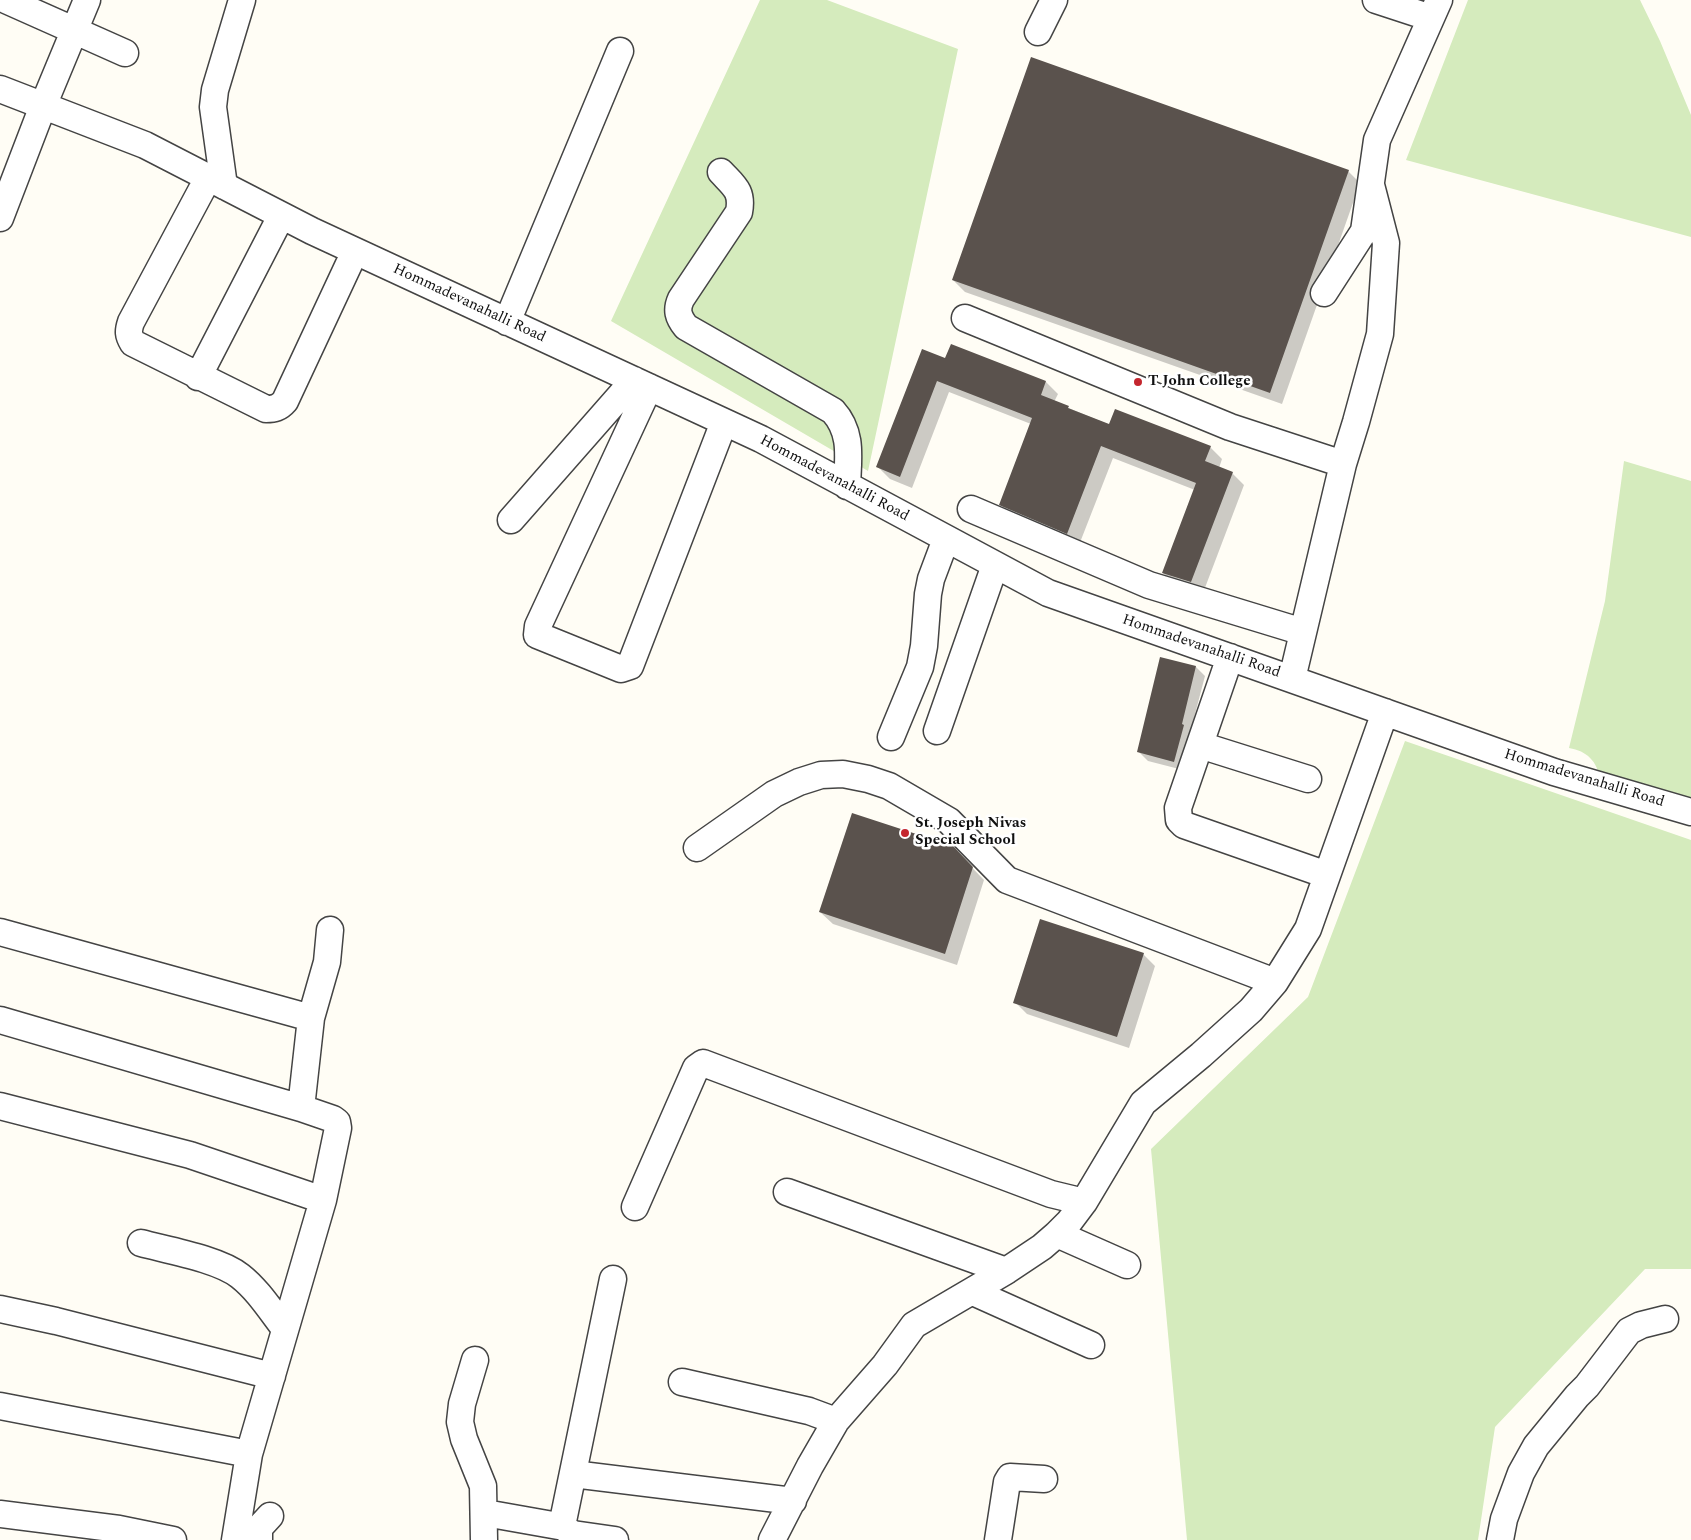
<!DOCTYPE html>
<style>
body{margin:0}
canvas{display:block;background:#fffdf5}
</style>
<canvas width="1691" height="1540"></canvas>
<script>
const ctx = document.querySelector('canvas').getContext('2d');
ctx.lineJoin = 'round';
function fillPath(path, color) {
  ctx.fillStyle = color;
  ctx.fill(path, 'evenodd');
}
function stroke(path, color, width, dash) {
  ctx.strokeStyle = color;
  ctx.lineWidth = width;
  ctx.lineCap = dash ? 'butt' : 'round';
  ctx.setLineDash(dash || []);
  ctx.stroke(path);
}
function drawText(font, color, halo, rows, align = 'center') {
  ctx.font = font + ' Spectral,serif';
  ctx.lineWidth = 5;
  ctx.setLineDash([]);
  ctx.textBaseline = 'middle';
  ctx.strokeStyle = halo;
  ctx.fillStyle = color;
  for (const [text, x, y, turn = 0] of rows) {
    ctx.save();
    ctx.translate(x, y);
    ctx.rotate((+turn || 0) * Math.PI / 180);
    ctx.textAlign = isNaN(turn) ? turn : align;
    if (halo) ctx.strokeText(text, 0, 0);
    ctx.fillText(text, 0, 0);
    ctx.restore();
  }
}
const green = new Path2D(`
 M760 0H827L958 49 868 471 611 321Z
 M1468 0H1640L1660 41 1691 115V237L1406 160Z
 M1624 461 1691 481V805L1600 779C1597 761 1587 751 1569 748L1605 601Z
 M1405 741 1691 840V1269H1645L1495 1427 1478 1540H1187L1151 1149 1308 997Z`);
const shadow = new Path2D(`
 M1348 171 1360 183 1282 404 965 292 953 280Z
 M946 360 1046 382 1058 394 1054 402 1110 425 1210 447 1222 459 1219 468 1232 473 1244 485 1203 593 1175 585 1163 573 1195 490 1113 458 1079 545 1012 516 1000 504 1031 424 949 392 912 488 890 479 878 467Z
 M1161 658 1196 667 1205 676 1190 733 1183 770 1148 761 1139 752Z
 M952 847 984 880 957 965 833 924 820 912Z
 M1143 954 1155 966 1129 1048 1027 1014 1015 1002Z`);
const building = new Path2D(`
 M1031 57 1349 170 1270 393 952 280Z
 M951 344 1046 381 1041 395 1069 406 1068 408 1109 424 1115 409 1211 446 1205 461 1233 472 1191 582 1162 573 1196 483 1101 446 1067 534 999 505 1032 418 937 381 900 477 876 467 922 349 945 358Z
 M1160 657 1196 666 1182 724 1184 725 1174 762 1137 752Z
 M852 813 953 846 973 867 945 954 819 912Z
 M1040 919 1144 953 1117 1037 1013 1003Z`);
const minor = new Path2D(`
 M6 0 125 53
 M1376 0 1431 18
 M1038 32 1054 0
 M0 89 145 145 312 231 761 439 1048 593 1554 772 1691 812
 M721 172C734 186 743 191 739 212L681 299C676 310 678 317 686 327L833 411C853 433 848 458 847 486
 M208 178 131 322C128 331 128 335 133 343L266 409C274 409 279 408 285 401L349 264
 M224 186 213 107 215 90 242 0
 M0 218 43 106 87 0
 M1324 293 1364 231 1377 140 1439 0
 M965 318 1230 427 1343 464 1356 422 1380 334 1386 243 1371 185
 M507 322 620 51
 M198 377 276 226
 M649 387 538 626 537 635 621 669 630 666 724 422
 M971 509 1149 585 1303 632
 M511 520 634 380
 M1230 657 1178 808 1179 820 1184 825 1327 875
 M1292 679 1343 464
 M937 731 995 565
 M891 737 920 667 924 646 928 594 931 579 946 539
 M1200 745 1308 779
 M697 848 774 794 799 782 821 775 843 774 868 779 889 786 949 821 1007 880 1275 982
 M0 932 311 1018
 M0 1020 301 1108 333 1119 337 1122 338 1128 323 1200 249 1454 235 1540
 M0 1106 190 1155 323 1200
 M301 1108 311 1018 327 962 330 930
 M787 1192 1006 1271
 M635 1207 696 1068 703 1063 1051 1194 1084 1202
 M1057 1234 1127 1265
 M141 1243C167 1250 219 1259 240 1276 258 1290 271 1311 285 1329
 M613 1279 563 1521C564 1528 567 1531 573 1534L615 1540
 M973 1292 1091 1345
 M0 1309 56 1321 272 1376
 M475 1360 462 1404 460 1422 464 1439 483 1486 484 1540
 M682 1382 809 1411 836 1421
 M0 1406 249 1454
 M573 1474 793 1501
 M485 1513 564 1527
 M0 1514 119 1529 173 1540
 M259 1540V1528L270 1516
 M772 1540 810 1466 836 1421 885 1365 914 1325 1006 1271 1042 1247 1057 1234 1069 1222 1084 1202 1143 1103 1201 1055 1251 1010 1275 982 1308 929 1385 712
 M998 1540 1007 1482 1010 1477 1044 1479
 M1500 1540 1504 1519 1521 1473 1536 1446 1577 1396 1587 1386 1629 1331 1641 1325 1665 1319`);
const markers = [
 [1138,382,5,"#c4262e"],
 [905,833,5,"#c4262e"]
];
const streetNames = [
 ["Hommadevanahalli Road",469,304,25],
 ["Hommadevanahalli Road",834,479,28],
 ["Hommadevanahalli Road",1201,647,19],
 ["Hommadevanahalli Road",1584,779,17]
];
const poiNames = [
 ["T John College",1148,382],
 ["St. Joseph Nivas",915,824],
 ["Special School",915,841]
];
fillPath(green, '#d5ebbd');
fillPath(shadow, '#0003');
fillPath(building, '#5a524d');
stroke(minor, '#444', 29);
stroke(minor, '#fff', 26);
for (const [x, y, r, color] of markers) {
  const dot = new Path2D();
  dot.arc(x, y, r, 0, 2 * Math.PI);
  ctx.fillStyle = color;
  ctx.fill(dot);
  stroke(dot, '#fff', 2);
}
drawText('15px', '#111', '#fff', streetNames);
drawText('bold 15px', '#111', '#fff', poiNames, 'left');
</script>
